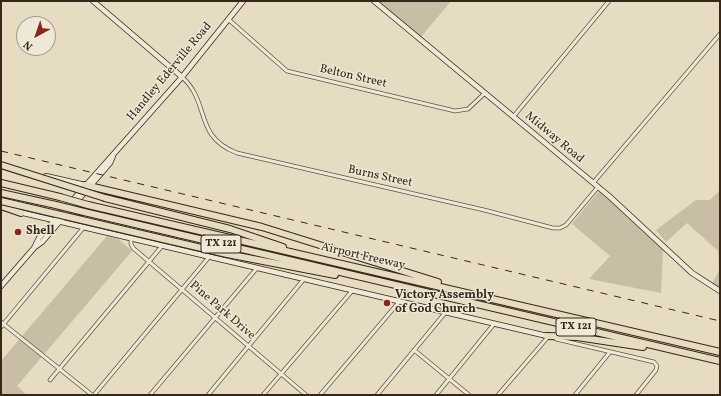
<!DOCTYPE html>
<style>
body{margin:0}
#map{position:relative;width:721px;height:396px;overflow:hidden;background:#e5dcc1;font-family:Vollkorn,serif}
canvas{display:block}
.frame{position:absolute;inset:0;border:2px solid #39261a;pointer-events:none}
.north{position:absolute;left:16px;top:16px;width:40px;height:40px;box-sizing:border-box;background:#eee8d7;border:1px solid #a69a8b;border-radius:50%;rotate:220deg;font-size:11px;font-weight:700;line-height:16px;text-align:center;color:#39261a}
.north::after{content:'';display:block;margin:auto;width:14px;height:18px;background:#8f2418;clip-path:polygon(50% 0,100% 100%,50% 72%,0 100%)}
</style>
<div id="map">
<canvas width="721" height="396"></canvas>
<div class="frame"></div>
<div class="north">N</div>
</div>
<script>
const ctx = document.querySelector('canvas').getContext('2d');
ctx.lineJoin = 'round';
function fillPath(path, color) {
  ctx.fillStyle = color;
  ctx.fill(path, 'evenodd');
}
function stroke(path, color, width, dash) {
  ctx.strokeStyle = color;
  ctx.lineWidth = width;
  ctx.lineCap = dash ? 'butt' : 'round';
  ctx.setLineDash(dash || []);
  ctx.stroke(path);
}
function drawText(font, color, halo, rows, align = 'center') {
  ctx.font = font + ' Vollkorn,serif';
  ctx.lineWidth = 3;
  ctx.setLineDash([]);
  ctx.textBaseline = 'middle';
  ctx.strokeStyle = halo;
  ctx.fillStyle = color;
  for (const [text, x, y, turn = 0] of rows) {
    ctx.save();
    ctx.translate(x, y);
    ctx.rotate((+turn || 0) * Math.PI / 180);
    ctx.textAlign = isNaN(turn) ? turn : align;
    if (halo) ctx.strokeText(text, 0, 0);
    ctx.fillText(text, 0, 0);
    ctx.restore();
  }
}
const green = new Path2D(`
 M378 1H451L421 37Z
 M720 190V287L712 284 719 271 718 251 687 223 666 242 656 230 696 200H710Z
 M599 191 663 250 661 293 589 279 610 256 572 224Z
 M107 236 118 239 132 251 17 386 27 395H1V361Z`);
const minor = new Path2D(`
 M228 19 287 71 455 111 468 109 485 93
 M182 77C211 103 193 136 237 153L484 210 553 228H560L566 225 598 187
 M513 117 609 1
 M593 183 720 34
 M131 239V244L133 248 306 395
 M1 322 92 395
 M1 327 84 227
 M556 339 654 362 657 366 656 370 636 395
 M414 350 469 395
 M50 380 162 246
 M94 395 209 257
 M150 395 257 268
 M208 395 304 279
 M263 395 352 291
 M320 395 399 302
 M377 395 445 313
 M436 395 494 324
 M498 395 548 337
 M575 395 610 352`);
const secondary = new Path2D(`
 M93 1 182 77
 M374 1 609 196 692 273 720 291
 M46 176 85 185
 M19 212 547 336
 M35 247 42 242 110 163 113 156
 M1 286 34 248 39 238 182 77 243 1`);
const motorway = new Path2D(`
 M1 183 60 197
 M85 185 262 227 438 282
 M1 193 56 205
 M105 198 230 229 283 247
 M88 205 720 352
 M1 206 21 213
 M84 212 720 361
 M227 254 335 275
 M547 336 577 337 643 347`);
const rail = new Path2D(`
 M1 151 720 321`);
const motorwayBridge = new Path2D(`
 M1 165 105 198
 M60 197 88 205
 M1 201 227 254
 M56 205 84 212`);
const markers = [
 [18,232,4,"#8f2418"],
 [387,303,4,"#8f2418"]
];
const shields = [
 [221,244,40],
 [576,327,40]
];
const shieldNames = [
 ["TX 121",221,244],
 ["TX 121",576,327]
];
const streetNames = [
 ["Handley Ederville Road",170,72,-50],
 ["Belton Street",353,77,13],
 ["Midway Road",554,138,40],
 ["Burns Street",380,177,12],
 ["Airport Freeway",363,257,13],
 ["Pine Park Drive",222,311,41]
];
const poiNames = [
 ["Shell",26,232],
 ["Victory Assembly",395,296],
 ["of God Church",395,310]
];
fillPath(green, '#c8bda5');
stroke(minor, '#645444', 4.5);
stroke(secondary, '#39261a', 6);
stroke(motorway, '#39261a', 8);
stroke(minor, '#eee8d7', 3);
stroke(secondary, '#eee8d7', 4.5);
stroke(motorway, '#e5dcc1', 6);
stroke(rail, '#39261a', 1, [7, 7]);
stroke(motorwayBridge, '#39261a', 8, []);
stroke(motorwayBridge, '#e5dcc1', 6);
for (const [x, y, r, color] of markers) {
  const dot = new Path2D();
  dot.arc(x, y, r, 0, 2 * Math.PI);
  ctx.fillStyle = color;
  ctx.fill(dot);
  stroke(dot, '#eee8d7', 1.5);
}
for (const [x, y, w] of shields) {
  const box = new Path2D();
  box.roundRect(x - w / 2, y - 9, w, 18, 3);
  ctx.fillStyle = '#eee8d7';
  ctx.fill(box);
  stroke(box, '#39261a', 1);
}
drawText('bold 11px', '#39261a', null, shieldNames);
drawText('12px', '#39261a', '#eee8d7', streetNames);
drawText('bold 12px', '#39261a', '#eee8d7', poiNames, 'left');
</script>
